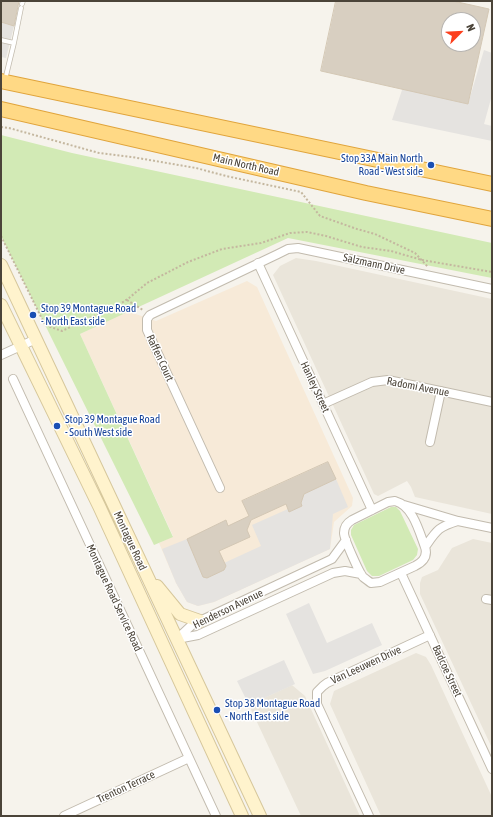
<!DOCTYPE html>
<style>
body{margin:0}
#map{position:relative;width:493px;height:817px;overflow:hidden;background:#f6f3ec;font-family:"Asap Condensed",sans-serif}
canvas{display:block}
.frame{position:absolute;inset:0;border:2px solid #4b4439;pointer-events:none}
.north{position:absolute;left:441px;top:12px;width:40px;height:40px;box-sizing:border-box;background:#fff;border:1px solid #b7b4b0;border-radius:50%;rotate:66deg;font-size:11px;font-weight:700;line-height:16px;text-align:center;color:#4b4439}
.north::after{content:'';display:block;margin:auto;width:14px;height:18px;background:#fc3f1d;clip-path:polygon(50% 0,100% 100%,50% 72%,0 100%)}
</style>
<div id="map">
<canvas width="493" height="817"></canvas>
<div class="frame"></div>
<div class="north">N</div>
</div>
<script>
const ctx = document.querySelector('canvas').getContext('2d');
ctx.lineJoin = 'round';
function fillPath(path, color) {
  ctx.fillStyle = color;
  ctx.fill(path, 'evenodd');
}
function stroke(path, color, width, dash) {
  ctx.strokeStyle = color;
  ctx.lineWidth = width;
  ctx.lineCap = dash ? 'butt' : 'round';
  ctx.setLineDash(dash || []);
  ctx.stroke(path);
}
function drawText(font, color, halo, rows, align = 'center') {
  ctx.font = font + ' "Asap Condensed",sans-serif';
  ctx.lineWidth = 3;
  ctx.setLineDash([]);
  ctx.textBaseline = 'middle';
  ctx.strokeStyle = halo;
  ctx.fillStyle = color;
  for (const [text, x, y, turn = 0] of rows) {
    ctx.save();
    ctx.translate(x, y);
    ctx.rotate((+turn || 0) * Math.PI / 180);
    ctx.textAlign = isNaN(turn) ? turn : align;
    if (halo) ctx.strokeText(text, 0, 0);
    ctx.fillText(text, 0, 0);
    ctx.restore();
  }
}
const residential = new Path2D(`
 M296 258 316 261 492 299V514L415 497 411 487 407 481 378 496 374 494 273 275 280 266Z
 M473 539 492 543V748L420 594V583L422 577 438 570 452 548Z
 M416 653 426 657 431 665 492 797V816H381L330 704 334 691Z
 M292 685 305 696 360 816H301L249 705Z`);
const commercial = new Path2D(`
 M247 281 257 287 353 498 352 506 334 522 330 549 214 602 198 606 187 602 176 583 159 543 173 536 80 334 117 316 130 312 156 321Z`);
const green = new Path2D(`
 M1 135 72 153 492 243V278L288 238 80 334 173 537 154 545 1 236Z
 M391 507H396L400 511 418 549 417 555 413 560 379 576H372L367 571 351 535V530L354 525Z`);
const parking = new Path2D(`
 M1 22 14 26 6 58 1 57Z
 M484 50 492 53V95L484 124 492 126V141L392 120 403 87 468 104Z
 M336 479 348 507 333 514 330 549 214 602 198 606 187 602 176 583 162 549 187 539 203 577 207 578 224 570 226 566 224 563 261 546 252 525 288 509 289 512 302 506 301 503 304 494Z
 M309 603 327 643 372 623 382 645 325 671 313 674 286 614Z
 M284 660 295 684 249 705 237 681Z`);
const building = new Path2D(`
 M1 1H19L14 26 1 22Z
 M336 1H453L489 9 468 104 321 71ZM449 20H473V44H449Z
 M328 462 336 479 304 494 301 503 302 506 289 512 286 504 251 520 247 530 250 537 219 551 226 566 224 570 207 578 203 577 187 539 226 520 228 526 249 516 242 501Z`);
const path = new Path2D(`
 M1 127 9 128 99 153 132 157 196 168 226 176 301 192 320 216 357 229 375 234 415 253 428 267
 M1 236 45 325 62 331 94 316 111 310 129 298 147 283 188 262 222 249 261 243 290 233 307 232 326 236 362 247 391 251 422 260 492 272
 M127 300 143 310`);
const service = new Path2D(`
 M22 4 23 1
 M1 40 14 43 5 80
 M14 43 21 8`);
const minor = new Path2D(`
 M258 263 372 510
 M1 355 36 339
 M13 379 216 816
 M323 404 372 382 388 380 492 402
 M430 442 441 391
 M220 488 147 330V319L150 315 278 254 288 249 298 248 492 289
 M395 501C413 506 419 531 425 547 428 556 423 562 415 566L380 582 371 583C368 581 366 579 363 577 359 572 344 539 344 533 344 527 347 523 352 520L388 502Z
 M404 505 458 521 492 528
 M425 547C437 530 438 527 458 521
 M401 573 492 769
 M486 599 492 600
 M177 639 198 635 333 573 345 571 361 574
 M177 639 193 624 332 559 346 540
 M64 816 189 758
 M369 816 317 704V692L323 686 327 683 430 635`);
const secondary = new Path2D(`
 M1 265 260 816
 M1 305 99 506 242 816
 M157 586 180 614 200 621`);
const trunk = new Path2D(`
 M1 81 492 184
 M1 109 366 193 492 219`);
const markers = [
 [431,165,4,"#1a4fb4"],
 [33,315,4,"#1a4fb4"],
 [57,426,4,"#1a4fb4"],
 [217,710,4,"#1a4fb4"]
];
const transitNames = [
 ["Stop 33A Main North",423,159,"right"],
 ["Road - West side",423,172,"right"],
 ["Stop 39 Montague Road",41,309],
 ["- North East side",41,322],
 ["Stop 39 Montague Road",65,420],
 ["- South West side",65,433],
 ["Stop 38 Montague Road",225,704],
 ["- North East side",225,717]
];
const streetNames = [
 ["Main North Road",246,165,13],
 ["Salzmann Drive",374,264,12],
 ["Raffen Court",160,358,65],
 ["Hanley Street",315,387,65],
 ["Radomi Avenue",418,387,11],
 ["Montague Road",130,541,65],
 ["Montague Road Service Road",114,598,65],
 ["Henderson Avenue",228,609,-26],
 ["Van Leeuwen Drive",366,665,-25],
 ["Badcoe Street",447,671,65],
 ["Trenton Terrace",126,787,-25]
];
fillPath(residential, '#eae5da');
fillPath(commercial, '#f7ead8');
fillPath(green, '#d2eab5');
fillPath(parking, '#e5e3e0');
fillPath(building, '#d8cfc1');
stroke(building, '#d3c7b4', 1);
stroke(service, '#c2bbae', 5.5);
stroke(minor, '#c2bbae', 10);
stroke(secondary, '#d6c79b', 14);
stroke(trunk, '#e0a43c', 16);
stroke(path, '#c4b79f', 2, [2, 2]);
stroke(service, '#fff', 4);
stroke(minor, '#fff', 8);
stroke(secondary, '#fff3cd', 12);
stroke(trunk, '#ffd985', 14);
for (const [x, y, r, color] of markers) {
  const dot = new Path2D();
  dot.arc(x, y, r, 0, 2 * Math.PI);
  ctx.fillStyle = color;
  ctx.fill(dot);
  stroke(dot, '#fff', 1.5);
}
drawText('11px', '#164399', '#fff', transitNames, 'left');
drawText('11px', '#4b4439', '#fff', streetNames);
</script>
